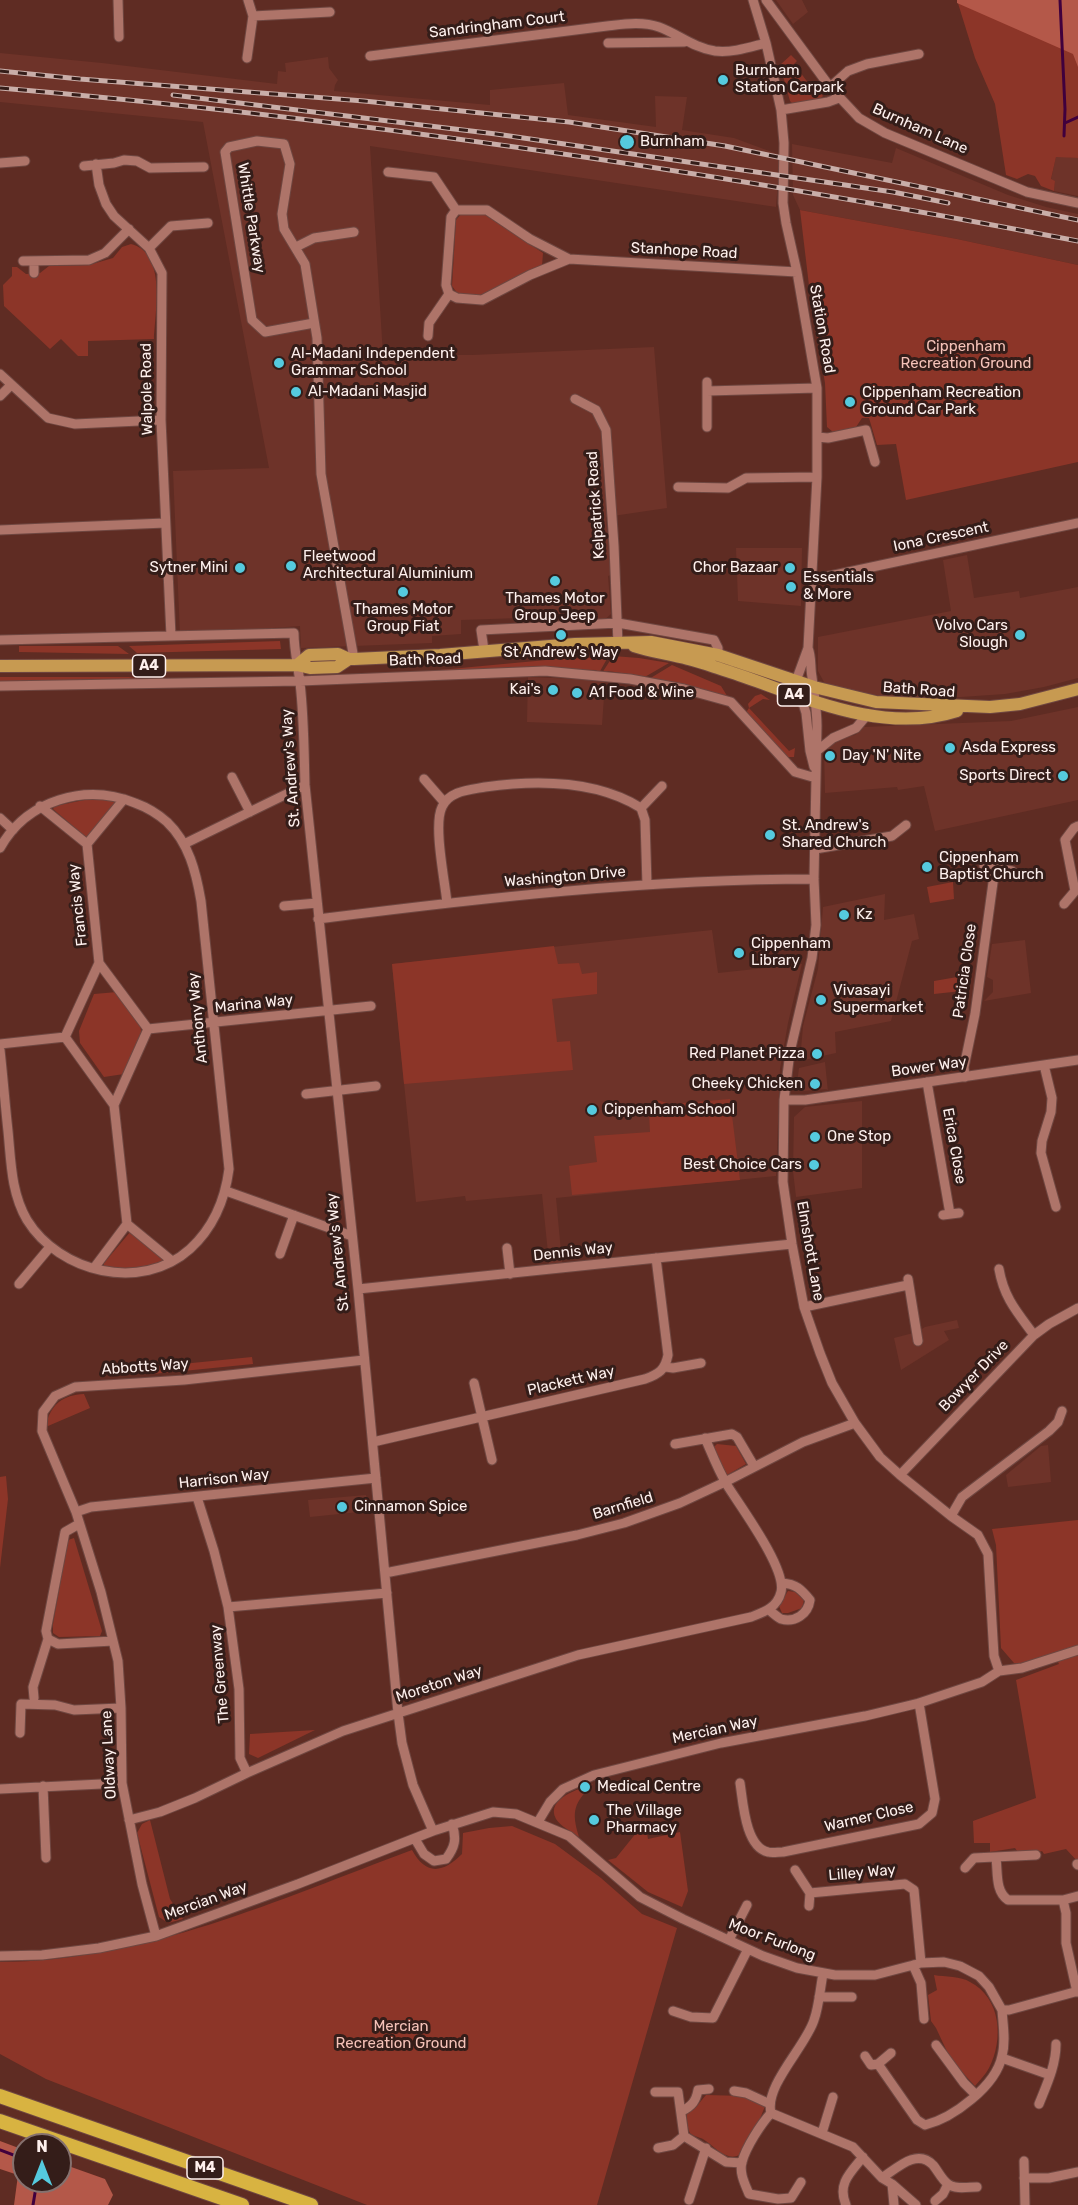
<!DOCTYPE html>
<style>
body{margin:0}
#map{position:relative;width:1078px;height:2205px;overflow:hidden;background:#5f2c23;font-family:Rubik,sans-serif}
canvas{display:block}
.north{position:absolute;left:12px;top:2133px;width:60px;height:60px;box-sizing:border-box;background:#341d19;border:2px solid #85716e;border-radius:50%;rotate:0deg;font-size:16px;font-weight:700;line-height:24px;text-align:center;color:#fef0ed}
.north::after{content:'';display:block;margin:auto;width:21px;height:27px;background:#55cade;clip-path:polygon(50% 0,100% 100%,50% 72%,0 100%)}
</style>
<div id="map">
<canvas width="1078" height="2205"></canvas>
<div class="north">N</div>
</div>
<script>
const ctx = document.querySelector('canvas').getContext('2d');
ctx.lineJoin = 'round';
function fillPath(path, color) {
  ctx.fillStyle = color;
  ctx.fill(path, 'evenodd');
}
function stroke(path, color, width, dash) {
  ctx.strokeStyle = color;
  ctx.lineWidth = width;
  ctx.lineCap = dash ? 'butt' : 'round';
  ctx.setLineDash(dash || []);
  ctx.stroke(path);
}
function drawText(font, color, halo, rows, align = 'center') {
  ctx.font = font + ' Rubik,sans-serif';
  ctx.lineWidth = 6;
  ctx.setLineDash([]);
  ctx.textBaseline = 'middle';
  ctx.strokeStyle = halo;
  ctx.fillStyle = color;
  for (const [text, x, y, turn = 0] of rows) {
    ctx.save();
    ctx.translate(x, y);
    ctx.rotate((+turn || 0) * Math.PI / 180);
    ctx.textAlign = isNaN(turn) ? turn : align;
    if (halo) ctx.strokeText(text, 0, 0);
    ctx.fillText(text, 0, 0);
    ctx.restore();
  }
}
const built = new Path2D(`
 M776 0H802L808 12 793 24Z
 M0 53 102 63 277 84 278 71 286 72 285 63 328 57 329 68 338 80 335 85 334 91 490 105V90L564 83 568 115 656 127 655 96 687 97 682 130 734 138 780 155 776 207 370 146 383 355H472L654 347 667 508 606 517 611 575 608 576 611 614 603 621 520 618 461 620V634L432 636V643L301 648 300 626 180 635 173 471 269 468 203 122 0 102Z
 M792 144 892 163 896 148 1008 195 1046 207 1078 214V265L957 239 800 210 793 195Z
 M1056 156 1078 158V196L1054 191 1055 181 1051 180Z
 M736 548H802L801 606 738 601Z
 M967 555 974 598 1019 591 1020 598 1078 587V678L1044 687 1005 694 961 697H888L842 689 824 682 818 671V637L951 611 943 560Z
 M528 677 602 680 605 683 602 725 527 722Z
 M1078 707V800L935 831 924 786 898 790 897 787 825 793 824 750 843 737 855 735 864 727 1011 721Z
 M885 894 884 920 914 914 919 939 912 941 891 1021 835 1032 836 1053 800 1061 803 1026 818 969 823 907Z
 M712 930 718 973 802 964 788 1023 780 1069 776 1176 556 1198 562 1262 565 1263 547 1266 549 1263 542 1194 466 1201 465 1196 416 1202 392 964Z
 M1025 940 1031 993 984 1001 993 992V980L987 977 992 944Z
 M825 1062 828 1092V1089L801 1091 797 1083 799 1068Z
 M862 1101V1188L796 1197 793 1171 794 1117 805 1107Z
 M957 1320 959 1328 944 1331 949 1340 901 1370 894 1338 917 1332 925 1327Z
 M1048 1445 1051 1482 1008 1487 1006 1475 1041 1446Z
 M366 1495 369 1511 310 1517 308 1500Z`);
const green = new Path2D(`
 M957 0H1078V158L1056 157 1051 179 1055 181 1054 191 1041 186 1035 176 1028 174 1017 179 1006 175 995 104 975 58Z
 M791 55 797 61 794 64 809 84 812 82 823 96 821 98 793 104 790 101 780 65Z
 M800 210 957 239 1078 265V462L906 500 896 444 877 445 869 418H862L856 427 833 432 827 427 825 383 810 294Z
 M462 213 484 214 543 253 542 266 480 296 458 294 452 286 456 220Z
 M131 244C167 253 155 312 154 339L88 341V356H78L61 339 50 349 4 306 3 285 12 276V267H17L26 274 40 273 49 266 89 265 113 258 122 247Z
 M280 641 281 649 137 653 129 646Z
 M19 646H118L129 654 19 652Z
 M613 656 639 658 669 663 643 678 641 676 608 671 602 673Z
 M608 657 599 673 596 670 515 669 418 672 557 659Z
 M672 665 721 686 729 699 649 679Z
 M0 677H129L148 680 0 682Z
 M761 694 770 700 763 699 749 708 789 751 795 748 794 757H787L745 714 749 708 748 704 755 696Z
 M94 798 113 800 117 804 87 838 53 809 55 806Z
 M953 882 954 899 930 903 927 887Z
 M554 946 558 964 579 963 582 974 597 972V994L552 999 557 1042 570 1041 573 1070 404 1084 392 964Z
 M963 976 962 991 934 994V981Z
 M117 992 140 1024 142 1037 124 1074 104 1077 80 1043 79 1031 94 994Z
 M730 1099 740 1180 572 1195 569 1166 597 1162 594 1136 650 1132 649 1112 654 1108 657 1100 671 1104Z
 M131 1231 164 1258 163 1261C143 1268 125 1270 104 1268V1263Z
 M252 1357 253 1364 153 1374 152 1367Z
 M84 1394 90 1408 48 1426 46 1425C51 1404 63 1395 84 1394Z
 M717 1444 736 1446 746 1464 727 1475 713 1448Z
 M6 1476 8 1499 0 1568V1477Z
 M1078 1520V1862L1066 1849 1044 1854 1042 1851 1026 1856 1020 1855 1015 1848 990 1852V1843H974L973 1821 1036 1798 1016 1680 1059 1664 1054 1654 1020 1664 1014 1663 1001 1648 996 1545 992 1529Z
 M74 1538 102 1631 100 1636 59 1637 53 1633V1624L68 1540Z
 M788 1591 795 1592 804 1600 802 1608 788 1613H782L779 1606Z
 M315 1730 258 1758 249 1754 250 1734Z
 M593 1784C574 1803 571 1811 579 1837 572 1832 560 1826 556 1819 545 1798 580 1789 593 1784Z
 M150 1820 170 1899 183 1919 168 1923 159 1917 137 1833 142 1824Z
 M645 1822 648 1839 680 1832 688 1891 682 1907 648 1892 608 1860 616 1858Z
 M512 1826 555 1844 601 1878 642 1914 677 1928 597 2205H367L46 2079 0 2054V1962C146 1961 277 1900 412 1850 426 1876 443 1873 462 1854L463 1833 489 1828Z
 M934 1975C945 1977 961 1976 970 1982 1001 1998 1004 2039 989 2068 986 2074 980 2080 975 2086L951 2060 936 2028 931 2021 928 1995 937 1990Z
 M706 2095 744 2096 765 2106C761 2116 749 2150 739 2155 726 2162 713 2145 703 2139 699 2137 693 2136 690 2133 687 2128 687 2120 687 2114L696 2107Z`);
const forest = new Path2D(`
 M957 0H1078V67L1073 54 957 3Z
 M0 2141 24 2150V2181H60V2163L105 2179 113 2195 108 2205H14L18 2175 0 2169Z`);
const stream = new Path2D(`
 M1060 0 1065 109 1064 136
 M1065 123 1078 117
 M0 2150 24 2159
 M33 2205 37 2181`);
const minor = new Path2D(`
 M118 0 119 37
 M753 0 766 43 781 110 784 143 783 203 786 223 797 272 817 388V477L808 648C812 658 810 667 812 677 814 694 817 709 817 726L814 879 816 925 812 958 790 1052 784 1100 783 1182 792 1244 804 1307 820 1353 832 1383 855 1423 880 1457 900 1475 951 1516 978 1535 988 1554 994 1656 999 1671
 M766 0 830 87 859 118 885 133 1027 192 1078 203
 M253 16 330 12
 M608 43 684 42
 M370 56 607 26C624 24 642 21 659 27 678 34 694 48 715 51 733 53 750 47 766 43
 M247 58 253 16 248 0
 M830 87 848 71 867 64 919 54
 M781 110 828 102 839 98
 M0 163 25 161
 M96 164 99 185 106 204 114 216 149 248 162 273 161 420 171 636
 M84 166 114 163 124 160 137 161 150 168 204 167
 M388 172 434 177 456 210
 M296 247 314 238 354 232
 M149 248 171 226 208 223
 M569 259 530 275 482 300 457 298 449 294 446 285 451 217 456 210H487L530 239 569 259 797 272
 M23 261 89 260 105 253 129 229
 M34 273V261
 M314 323 265 332 252 320 225 152 229 147 257 141 284 144 290 164 282 214 284 229 305 264 317 338 321 474 354 659
 M428 336 429 323 449 294
 M0 374 48 418 75 424 161 420
 M707 382V427
 M707 391 817 388
 M0 396 11 385
 M575 399 596 410 606 430 614 546 618 644
 M817 437 828 438 866 430 875 462
 M678 487 728 488 746 478 817 477
 M0 530 165 523
 M811 580 1078 523
 M0 640 294 633C294 650 298 666 300 683 304 717 304 751 305 785L358 1289 398 1713 402 1743 413 1785 433 1831
 M808 648 796 681 806 713 810 751 814 767
 M484 650 481 630 618 623 714 640 718 648V655
 M0 686 300 681 545 671 630 679 684 689 731 702 795 772 816 778
 M818 750 833 738 856 728 867 715
 M232 777 250 812
 M424 779 444 802
 M40 806 87 844
 M641 808 662 786
 M0 818 13 830
 M87 844 99 963
 M87 844 124 799
 M184 844 305 785
 M0 848C27 800 85 783 135 803 146 807 158 814 167 822 189 843 196 872 201 901L229 1169C225 1200 213 1228 190 1249 141 1293 59 1272 27 1220 11 1193 11 1161 8 1131 5 1104 3 1077 0 1050
 M815 849 892 836 906 825
 M984 866 1012 871
 M447 903C445 881 433 825 442 807 449 791 469 790 485 787 536 780 596 780 641 808L645 820 647 885
 M1064 904 1075 891 1065 840 1074 828 1078 826
 M284 906 317 903
 M318 919C483 898 649 879 814 879
 M99 963 148 1029 114 1105 65 1037Z
 M148 1029 371 1006
 M0 1044 65 1037
 M1044 1065 1052 1098 1051 1112 1042 1141 1041 1153 1056 1207
 M965 1077 964 1067 975 1014 995 868
 M927 1082 950 1214
 M306 1094 376 1086
 M784 1100H805L1078 1060
 M114 1105 127 1224
 M226 1191 352 1236
 M943 1215 959 1213
 M127 1224 172 1261
 M507 1248 510 1274
 M280 1254 294 1215
 M94 1268 127 1224
 M999 1269C1004 1298 1017 1312 1034 1335
 M908 1279 918 1341
 M19 1284 50 1247
 M358 1289 792 1244
 M804 1307 908 1285
 M666 1367 673 1368 701 1363
 M474 1383 492 1460
 M373 1442 645 1379C659 1374 665 1370 668 1355L656 1258
 M675 1444 732 1434 737 1437 754 1466
 M900 1475 1034 1335 1049 1324 1078 1308
 M197 1497 214 1551 228 1607 239 1689 240 1758 247 1773
 M76 1512 91 1507 376 1478
 M951 1516 962 1497 1049 1431 1058 1422 1062 1411
 M79 1524 65 1532 46 1631 48 1639 58 1644 113 1641
 M385 1573 577 1535 624 1523 680 1503 725 1482 803 1442 855 1423
 M228 1607 387 1593
 M769 1610C773 1613 777 1617 781 1619 795 1623 808 1614 810 1600 801 1589 796 1584 782 1583
 M999 1671 1022 1668 1078 1650
 M34 1698 33 1687 48 1639
 M20 1733 21 1704 55 1705 74 1710 121 1708
 M740 1783C743 1801 745 1847 768 1852 772 1853 778 1852 783 1852L919 1824 932 1813 935 1799 919 1703
 M43 1786 46 1858
 M0 1789 122 1783
 M129 1820 160 1812 195 1798 247 1773 343 1731 578 1655 751 1617C764 1612 777 1608 781 1592 787 1569 740 1506 727 1485 718 1470 712 1454 705 1438
 M538 1822 550 1802 563 1789 594 1775 721 1743 865 1716 919 1703 982 1682 999 1671
 M415 1839 424 1854 434 1861 446 1859C455 1847 457 1839 452 1824
 M996 1858C998 1873 995 1891 1008 1900H1063L1078 1896
 M1077 1864 1078 1865
 M965 1868 974 1858 1036 1855
 M795 1870 810 1893 809 1906
 M810 1893 905 1884 914 1890 921 1963
 M1063 1900 1066 1913V1943L1077 1992
 M156 1936 142 1884 122 1783 121 1708 118 1661 101 1592 76 1512 42 1431 43 1412 55 1396 75 1387 184 1380 364 1360
 M729 1940 747 1905
 M0 1956 42 1955 99 1948 156 1936 298 1884 433 1831 493 1812 516 1814 569 1836 640 1897 683 1919 763 1956 797 1968 835 1975H875L921 1963 944 1962 960 1966 979 1976 989 1987 1002 2010H1009L1078 1991
 M913 1965 921 1983 924 2019
 M823 1974C820 1989 819 2006 814 2020 806 2046 764 2086 771 2113L853 2147 882 2178 892 2184 916 2205
 M819 1997H852
 M673 2011 691 2017 713 2018 748 1949
 M936 2045 964 2083 976 2095
 M865 2056 871 2065 878 2064 891 2053
 M1002 2058 1050 2075
 M878 2064 917 2120 925 2125C953 2118 996 2086 1002 2056 1006 2041 1003 2025 1002 2010
 M734 2091 746 2093 770 2104
 M655 2092H678L684 2136 726 2162 742 2163
 M1039 2104C1047 2084 1056 2065 1056 2044
 M682 2111C692 2106 696 2101 698 2090L709 2089
 M771 2113C761 2124 746 2147 742 2162 739 2173 745 2184 749 2194L778 2199 791 2198 801 2182
 M822 2133 833 2097
 M658 2148 673 2145 684 2136
 M1024 2161 1025 2205
 M882 2178C897 2168 917 2148 933 2165 938 2171 942 2180 948 2184 956 2190 968 2187 977 2187
 M1024 2178H1049L1078 2172
 M892 2184 894 2205
 M689 2200 706 2148
 M935 2201 943 2194 948 2184
 M846 2205C837 2184 850 2173 863 2157`);
const major = new Path2D(`
 M634 646C652 652 670 654 688 659 701 662 714 667 727 671 799 694 879 736 957 711
 M297 665 309 655 338 654 349 659H354L440 655 575 644 651 642 718 655 814 687 876 702 990 707 1020 704 1078 689
 M0 666 297 665 310 668 337 667 349 659`);
const highway = new Path2D(`
 M0 2096 311 2205
 M0 2121 242 2205`);
const rail = new Path2D(`
 M0 71 80 79 364 101 569 122 725 146 1078 220
 M0 88C362 119 721 173 1078 241
 M173 95 496 134 893 192 948 203`);
const markers = [
 [723,80,6,"#55cade"],
 [627,142,8,"#55cade"],
 [279,363,6,"#55cade"],
 [296,392,6,"#55cade"],
 [850,402,6,"#55cade"],
 [291,566,6,"#55cade"],
 [240,568,6,"#55cade"],
 [790,568,6,"#55cade"],
 [555,581,6,"#55cade"],
 [791,587,6,"#55cade"],
 [403,592,6,"#55cade"],
 [561,635,6,"#55cade"],
 [1020,635,6,"#55cade"],
 [553,690,6,"#55cade"],
 [577,693,6,"#55cade"],
 [950,748,6,"#55cade"],
 [830,756,6,"#55cade"],
 [1063,776,6,"#55cade"],
 [770,835,6,"#55cade"],
 [927,867,6,"#55cade"],
 [844,915,6,"#55cade"],
 [739,953,6,"#55cade"],
 [821,1000,6,"#55cade"],
 [817,1054,6,"#55cade"],
 [815,1084,6,"#55cade"],
 [592,1110,6,"#55cade"],
 [815,1137,6,"#55cade"],
 [814,1165,6,"#55cade"],
 [342,1507,6,"#55cade"],
 [585,1787,6,"#55cade"],
 [594,1820,6,"#55cade"]
];
const shields = [
 [149,666,33],
 [794,695,33],
 [205,2168,36]
];
const shieldNames = [
 ["A4",149,666],
 ["A4",794,695],
 ["M4",205,2168]
];
const streetNames = [
 ["Sandringham Court",497,25,-7],
 ["Burnham Lane",920,129,24],
 ["Whittle Parkway",251,218,81],
 ["Stanhope Road",684,251,3],
 ["Station Road",822,329,80],
 ["Walpole Road",147,389,-91],
 ["Kelpatrick Road",596,505,-94],
 ["Iona Crescent",941,537,-12],
 ["Bath Road",425,660,-2],
 ["Bath Road",919,690,4],
 ["St. Andrew's Way",291,768,-94],
 ["Washington Drive",565,877,-5],
 ["Francis Way",78,905,-96],
 ["Patricia Close",965,971,-82],
 ["Marina Way",254,1004,-6],
 ["Anthony Way",198,1018,-96],
 ["Bower Way",929,1067,-8],
 ["Erica Close",954,1146,80],
 ["Elmshott Lane",810,1251,80],
 ["St. Andrew's Way",338,1252,-96],
 ["Dennis Way",573,1252,-6],
 ["Abbotts Way",145,1367,-4],
 ["Bowyer Drive",974,1376,-46],
 ["Plackett Way",571,1381,-13],
 ["Harrison Way",224,1479,-6],
 ["Barnfield",623,1506,-17],
 ["The Greenway",220,1674,-95],
 ["Moreton Way",439,1684,-18],
 ["Mercian Way",715,1730,-12],
 ["Oldway Lane",109,1755,-93],
 ["Warner Close",869,1817,-13],
 ["Lilley Way",862,1873,-5],
 ["Mercian Way",206,1901,-20],
 ["Moor Furlong",772,1940,21]
];
const poiNames = [
 ["Burnham",735,71],
 ["Station Carpark",735,88],
 ["Burnham",640,142],
 ["Al-Madani Independent",291,354],
 ["Grammar School",291,371],
 ["Al-Madani Masjid",308,392],
 ["Cippenham Recreation",862,393],
 ["Ground Car Park",862,410],
 ["Fleetwood",303,557],
 ["Architectural Aluminium",303,574],
 ["Sytner Mini",228,568,"right"],
 ["Chor Bazaar",778,568,"right"],
 ["Essentials",803,578],
 ["& More",803,595],
 ["Thames Motor",555,599,"center"],
 ["Group Jeep",555,616,"center"],
 ["Thames Motor",403,610,"center"],
 ["Group Fiat",403,627,"center"],
 ["Volvo Cars",1008,626,"right"],
 ["Slough",1008,643,"right"],
 ["St Andrew's Way",561,653,"center"],
 ["Kai's",541,690,"right"],
 ["A1 Food & Wine",589,693],
 ["Asda Express",962,748],
 ["Day 'N' Nite",842,756],
 ["Sports Direct",1051,776,"right"],
 ["St. Andrew's",782,826],
 ["Shared Church",782,843],
 ["Cippenham",939,858],
 ["Baptist Church",939,875],
 ["Kz",856,915],
 ["Cippenham",751,944],
 ["Library",751,961],
 ["Vivasayi",833,991],
 ["Supermarket",833,1008],
 ["Red Planet Pizza",805,1054,"right"],
 ["Cheeky Chicken",803,1084,"right"],
 ["Cippenham School",604,1110],
 ["One Stop",827,1137],
 ["Best Choice Cars",802,1165,"right"],
 ["Cinnamon Spice",354,1507],
 ["Medical Centre",597,1787],
 ["The Village",606,1811],
 ["Pharmacy",606,1828]
];
const parkNames = [
 ["Cippenham",966,347],
 ["Recreation Ground",966,364],
 ["Mercian",401,2027],
 ["Recreation Ground",401,2044]
];
fillPath(built, '#6e3329');
fillPath(green, '#8c3528');
fillPath(forest, '#b45849');
stroke(stream, '#40003d', 3);
stroke(minor, '#6f4741', 11);
stroke(major, '#6f4741', 14);
stroke(highway, '#6f4741', 16);
stroke(minor, '#ae7469', 9);
stroke(major, '#c79a51', 12);
stroke(highway, '#d8b341', 14);
stroke(rail, '#c9aea9', 5);
stroke(rail, '#341d19', 3, [9]);
for (const [x, y, r, color] of markers) {
  const dot = new Path2D();
  dot.arc(x, y, r, 0, 2 * Math.PI);
  ctx.fillStyle = color;
  ctx.fill(dot);
  stroke(dot, '#341d19', 2);
}
for (const [x, y, w] of shields) {
  const box = new Path2D();
  box.roundRect(x - w / 2, y - 11, w, 22, 4.5);
  ctx.fillStyle = '#341d19';
  ctx.fill(box);
  stroke(box, '#fef0ed', 1.5);
}
drawText('bold 14px', '#fef0ed', null, shieldNames);
drawText('15px', '#fef0ed', '#341d19', streetNames);
drawText('15px', '#fef0ed', '#341d19', poiNames, 'left');
drawText('15px', '#f5c2b8', '#341d19', parkNames);
</script>
